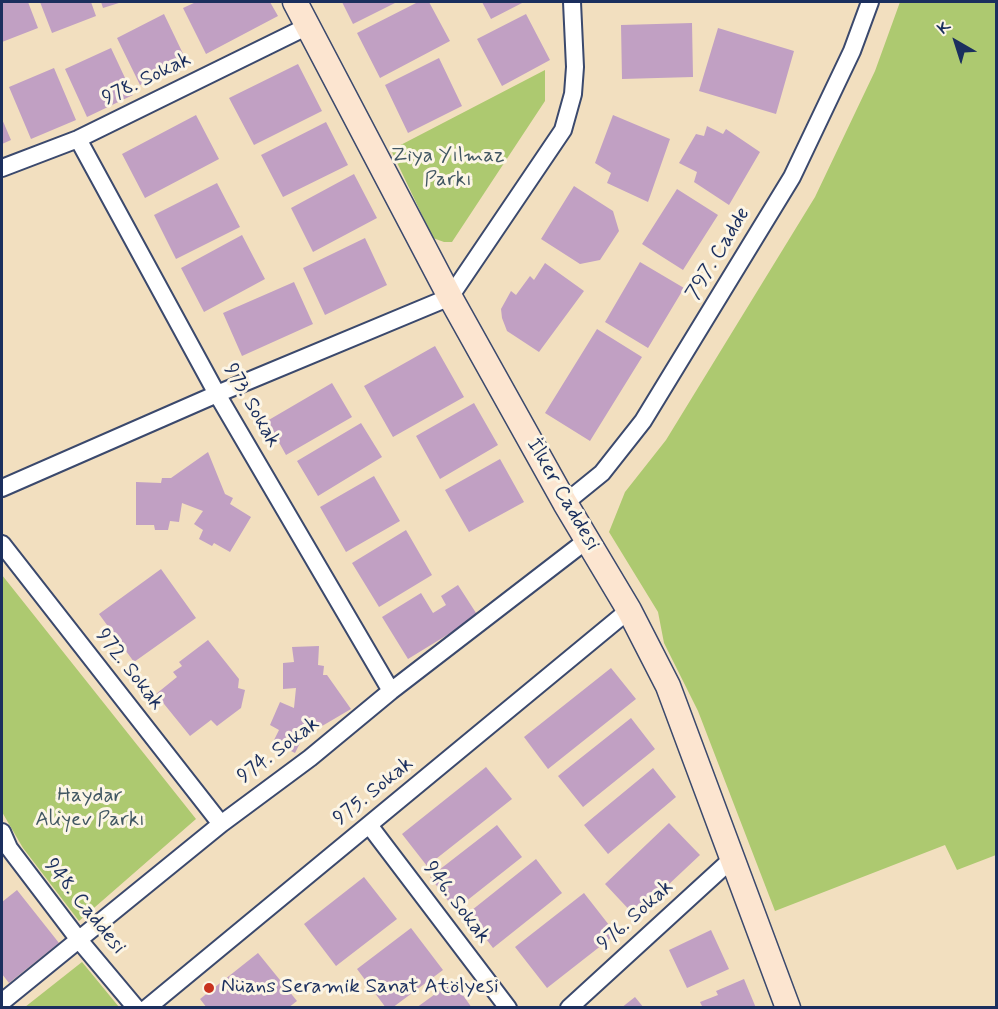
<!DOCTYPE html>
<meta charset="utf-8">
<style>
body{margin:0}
#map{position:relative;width:998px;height:1009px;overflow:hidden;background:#f2dfbf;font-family:Mynerve,sans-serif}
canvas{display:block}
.frame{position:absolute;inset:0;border:3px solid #1b2f5e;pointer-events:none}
.north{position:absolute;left:926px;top:12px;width:60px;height:60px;-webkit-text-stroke:4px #fcf5e5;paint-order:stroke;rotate:321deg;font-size:16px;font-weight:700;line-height:24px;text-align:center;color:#1b2f5e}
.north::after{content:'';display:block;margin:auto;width:21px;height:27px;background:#1b2f5e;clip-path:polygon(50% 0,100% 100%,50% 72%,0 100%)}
</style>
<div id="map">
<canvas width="998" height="1009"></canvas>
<div class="frame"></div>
<div class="north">K</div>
</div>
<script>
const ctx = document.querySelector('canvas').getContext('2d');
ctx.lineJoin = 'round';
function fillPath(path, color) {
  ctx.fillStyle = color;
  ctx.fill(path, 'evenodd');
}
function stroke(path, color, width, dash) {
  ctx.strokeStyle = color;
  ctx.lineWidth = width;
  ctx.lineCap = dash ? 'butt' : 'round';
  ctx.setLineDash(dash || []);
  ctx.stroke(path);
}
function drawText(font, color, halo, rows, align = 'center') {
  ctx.font = font + ' Mynerve,sans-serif';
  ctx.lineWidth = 6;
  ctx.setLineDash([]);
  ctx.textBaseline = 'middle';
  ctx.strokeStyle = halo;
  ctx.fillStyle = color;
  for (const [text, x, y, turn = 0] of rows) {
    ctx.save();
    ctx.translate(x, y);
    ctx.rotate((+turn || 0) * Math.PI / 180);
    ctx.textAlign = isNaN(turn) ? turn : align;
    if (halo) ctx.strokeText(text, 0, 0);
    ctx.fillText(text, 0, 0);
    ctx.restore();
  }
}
const green = new Path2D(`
 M900 2H996V855L957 870 945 845 775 911 698 711 664 643 658 612 609 532 625 492 666 440 815 197 875 71Z
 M545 70V101L452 242H444L433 238 391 150Z
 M2 575 196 819 79 921 23 848 2 812Z
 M82 962 119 1007H25Z`);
const building = new Path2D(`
 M2 2H28L38 28 2 42Z
 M40 2H91L96 16 52 33Z
 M101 2H122L103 8Z
 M196 2H270L278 16 206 54 183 8Z
 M342 2H397L353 24Z
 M418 2H429L450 41 380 78 357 33Z
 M482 2H524L491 19Z
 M164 14 187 62 140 85 117 38Z
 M526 14 550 60 502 86 477 39Z
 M692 23 693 77 622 79 621 25Z
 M718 28 794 51 776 114 699 91Z
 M111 48 133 95 87 117 65 69Z
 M439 58 462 106 408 133 385 85Z
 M298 64 322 111 254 145 229 98Z
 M54 68 76 120 31 139 9 87Z
 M196 115 219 159 145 198 122 154Z
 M613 115 670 139 648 202 607 183 611 173 595 163Z
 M2 119 11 140 2 144Z
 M326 122 348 165 283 197 261 155Z
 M707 126 723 134 726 129 760 152 729 205 694 182 697 172 679 163 696 134 704 136Z
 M354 174 377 218 313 252 291 208Z
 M217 183 240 227 176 259 154 215Z
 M574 186 613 211 619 231 600 260 580 264 541 239Z
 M677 189 718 215 683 270 642 244Z
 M242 235 265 279 204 312 181 268Z
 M365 238 387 285 325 315 303 268Z
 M640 262 684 288 648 348 605 322Z
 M545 263 584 291 539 352 507 331 502 318 501 309 511 291 516 295 530 276 534 280Z
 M294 282 313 324 242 356 223 313Z
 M597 329 642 357 590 441 545 413Z
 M435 346 464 397 393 437 364 386Z
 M332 383 352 417 286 455 267 421Z
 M474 403 498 445 440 479 416 436Z
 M361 423 382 457 318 496 297 461Z
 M208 452 225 494 233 498 230 504 251 517 230 552 214 543 212 546 199 539 203 530 194 524 203 511 182 503 179 522 170 521 168 530H155L154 525H136V482L161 483 162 478H171Z
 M500 459 524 502 469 532 445 490Z
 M374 476 400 521 346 552 320 507Z
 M406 530 432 575 379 607 352 563Z
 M161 569 196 618 134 662 99 614Z
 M458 585 478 616 408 659 382 617 421 593 433 613 446 605 441 596Z
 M208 640 239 679 238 688 245 690 241 708 217 726 211 720 190 736 156 694 177 677 173 672 182 666 179 662Z
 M319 646 318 665 324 666 323 675H327L351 709 317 729 314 728 310 737 304 735 295 753 273 742 279 730 270 725 280 702 294 708 296 688 283 689V663L294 662 292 647Z
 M611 668 636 699 548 769 524 737Z
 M631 718 655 749 583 807 558 776Z
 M486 767 512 799 427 866 402 834Z
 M653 768 676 797 608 854 584 825Z
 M669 823 700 855 635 916 605 884Z
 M497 825 522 857 455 910 430 877Z
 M536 859 562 893 493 948 467 914Z
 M364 877 397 919 336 966 304 924Z
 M17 890 59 943 9 983 2 974V902Z
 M584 893 616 934 547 988 515 947Z
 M411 928 443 970 392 1008H386L357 969Z
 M711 930 729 969 687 988 669 950Z
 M258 953 297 1001 288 1008H207L200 999Z
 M744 979 756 1008H703L700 1002 718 995 716 991Z
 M453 981 472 1008H416Z
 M635 997 644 1008H621Z`);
const street = new Path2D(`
 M78 139 217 394 391 691
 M2 168 78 139 308 26
 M2 488 217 394 450 297 563 130 573 94 575 67 572 2
 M565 503 602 473 643 421 792 177 852 51 870 2
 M2 544 221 824
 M369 825 508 1008
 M2 832 9 848 79 940 136 1008
 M2 1002 221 824 310 758 391 691 587 540
 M147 1008 629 610
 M569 1008 733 858`);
const secondary = new Path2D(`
 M295 2 450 297 565 503 629 610 668 686 788 1008`);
const markers = [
 [209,988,6,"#c8321e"]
];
const streetNames = [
 ["978. Sokak",147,80,-26],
 ["797. Cadde",719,254,-59],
 ["973. Sokak",251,406,60],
 ["İlker Caddesi",562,495,60],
 ["972. Sokak",129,670,52],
 ["974. Sokak",279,751,-37],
 ["975. Sokak",374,792,-39],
 ["946. Sokak",456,903,53],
 ["948. Caddesi",84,907,51],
 ["976. Sokak",636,916,-42]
];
const parkNames = [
 ["Ziya Yılmaz",448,157],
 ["Parkı",448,181],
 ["Haydar",90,797],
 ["Aliyev Parkı",90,821]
];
const poiNames = [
 ["Nüans Seramik Sanat Atölyesi",221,988]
];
fillPath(green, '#adc970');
fillPath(building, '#c1a0c3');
stroke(street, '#3b496d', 20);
stroke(secondary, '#3b496d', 27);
stroke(street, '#fff', 16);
stroke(secondary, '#fce5d0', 24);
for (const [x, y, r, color] of markers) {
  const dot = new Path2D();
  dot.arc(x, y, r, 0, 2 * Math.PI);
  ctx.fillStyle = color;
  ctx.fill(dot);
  stroke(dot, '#fcf5e5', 2);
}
drawText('21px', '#1b2f5e', '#fcf5e5', streetNames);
drawText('21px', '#405662', '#fcf5e5', parkNames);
drawText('21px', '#1b2f5e', '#fcf5e5', poiNames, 'left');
</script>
